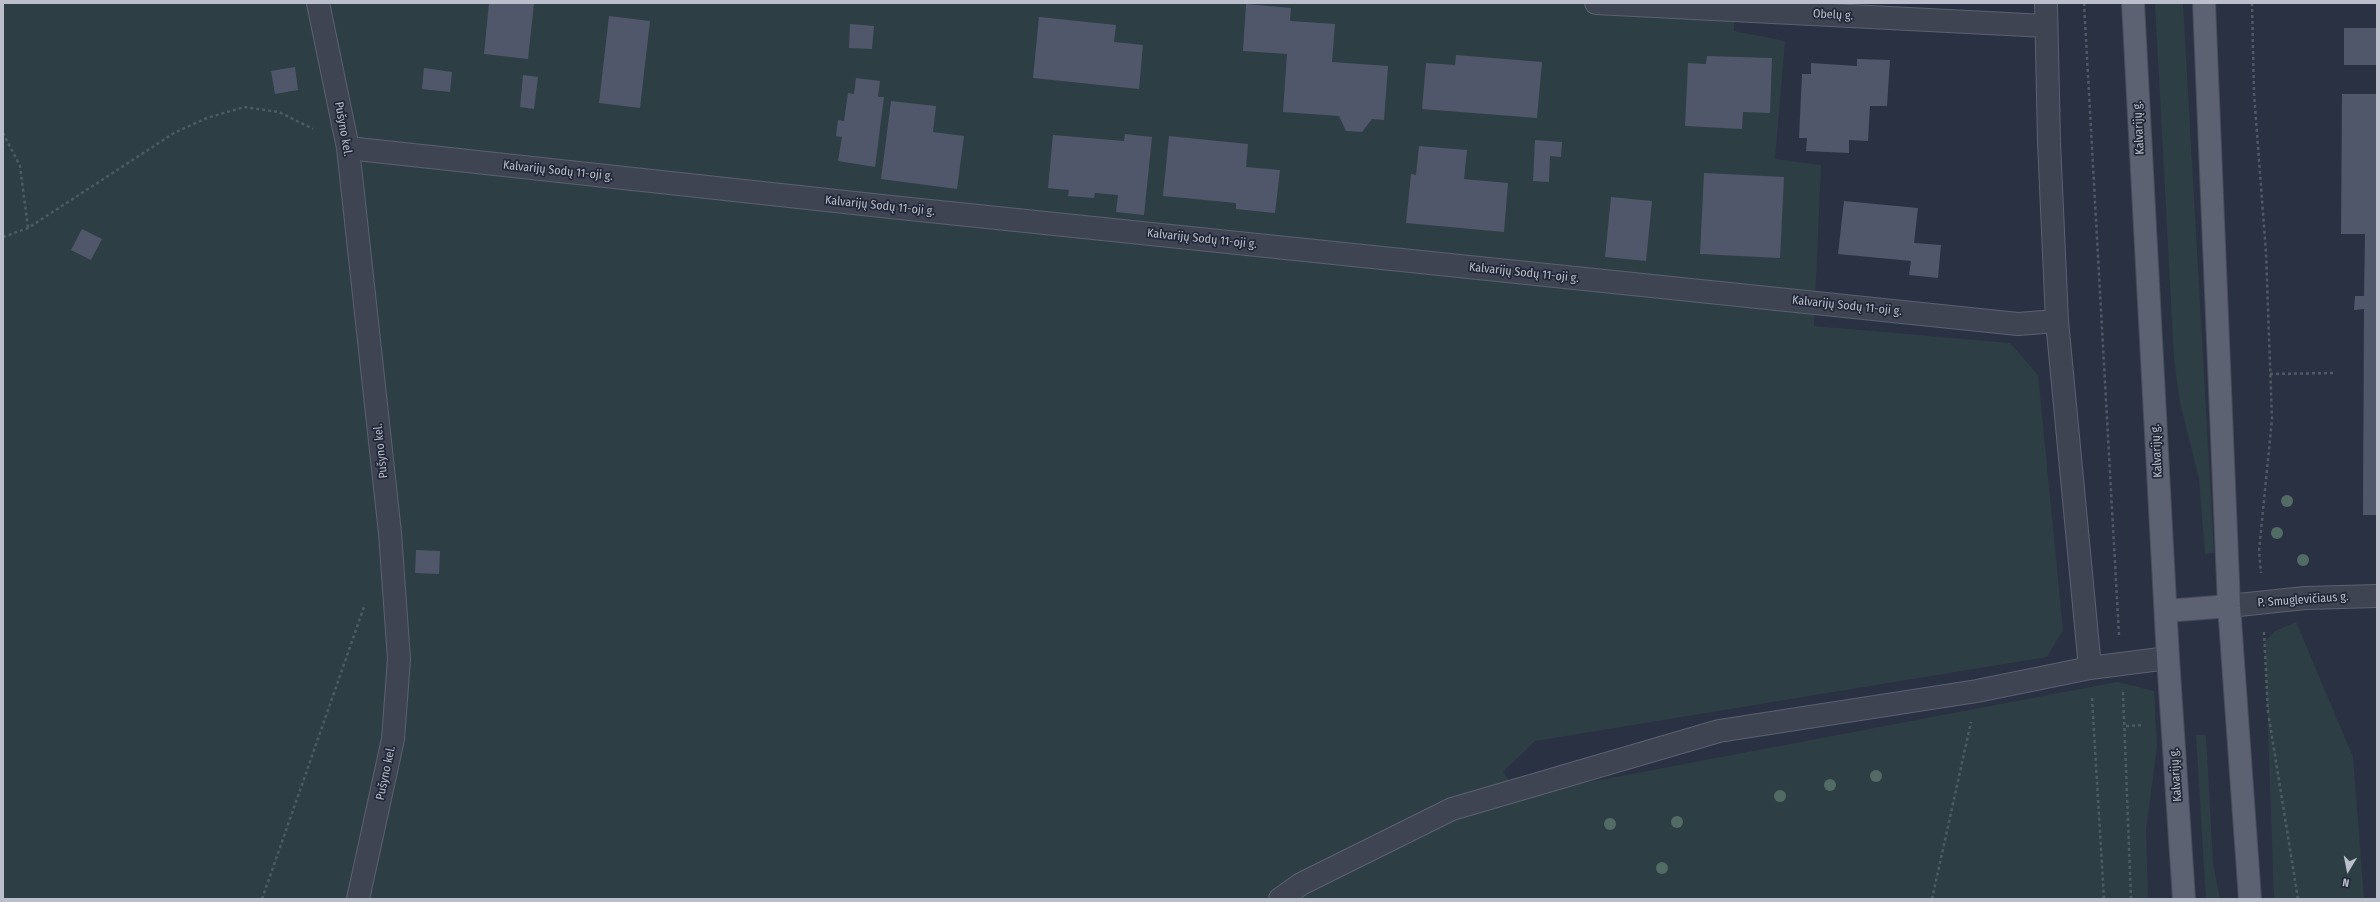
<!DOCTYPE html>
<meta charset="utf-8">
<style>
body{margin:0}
#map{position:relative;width:2380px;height:902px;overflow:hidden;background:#2a3142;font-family:"Fira Sans Condensed",sans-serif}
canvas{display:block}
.frame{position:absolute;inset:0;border:4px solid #bbbfcc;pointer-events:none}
.north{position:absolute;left:2328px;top:850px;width:40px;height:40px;-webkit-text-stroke:3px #222838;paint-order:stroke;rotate:190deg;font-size:11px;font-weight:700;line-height:16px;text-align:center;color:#bbbfcc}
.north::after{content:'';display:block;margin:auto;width:14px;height:18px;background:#bbbfcc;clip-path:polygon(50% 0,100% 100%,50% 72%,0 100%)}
</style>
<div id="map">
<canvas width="2380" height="902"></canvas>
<div class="frame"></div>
<div class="north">N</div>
</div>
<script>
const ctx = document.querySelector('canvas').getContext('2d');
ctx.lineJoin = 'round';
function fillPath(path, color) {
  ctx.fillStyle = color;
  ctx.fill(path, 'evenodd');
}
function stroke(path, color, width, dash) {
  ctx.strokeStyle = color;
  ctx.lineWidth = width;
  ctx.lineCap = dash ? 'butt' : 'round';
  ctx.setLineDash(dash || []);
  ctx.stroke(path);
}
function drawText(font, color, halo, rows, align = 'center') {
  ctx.font = font + ' "Fira Sans Condensed",sans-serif';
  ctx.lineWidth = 3.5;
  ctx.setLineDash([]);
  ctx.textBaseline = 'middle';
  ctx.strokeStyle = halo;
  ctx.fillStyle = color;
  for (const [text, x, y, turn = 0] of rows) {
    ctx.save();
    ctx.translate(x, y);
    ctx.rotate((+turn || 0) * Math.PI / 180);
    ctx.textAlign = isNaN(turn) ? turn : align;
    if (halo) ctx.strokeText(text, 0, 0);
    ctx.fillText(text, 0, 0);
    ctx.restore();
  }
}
const green = new Path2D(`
 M3 3H1736L1734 31 1785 41 1775 159 1821 165 1814 326 2010 343 2038 375 2063 630 2047 657 1535 741 1503 772 1521 795 2117 682 2154 691 2157 746 2146 829 2148 899H3Z
 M2155 3H2183L2214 553 2205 554 2199 479 2180 403 2174 358Z
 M2296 622 2353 757 2364 899H2274L2265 641 2275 631Z
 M2196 735H2206L2213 863 2220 899H2206Z`);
const building = new Path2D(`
 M489 3H534L528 59 484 54Z
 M1246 4 1291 8 1290 21 1335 24 1332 62 1388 66 1384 120 1372 119 1362 132 1346 131 1339 116 1283 112 1287 54 1243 51Z
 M609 16 650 21 640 108 599 103Z
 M1039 17 1116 25 1114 42 1143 45 1139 89 1033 78Z
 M850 24 874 26 872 49 849 48Z
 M2344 28H2377V65H2344Z
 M1456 55 1542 62 1537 118 1422 109 1426 63 1455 65Z
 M1707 56 1772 58 1770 113 1743 112 1742 129 1685 126 1688 63 1706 64Z
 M1857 59 1890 60 1887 106H1870L1868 141 1849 140V153L1806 151 1807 138H1799L1802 74H1811V63L1857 66Z
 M295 67 298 90 275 94 271 71Z
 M424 68 452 72 450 92 422 89Z
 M523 75 538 77 534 109 520 107Z
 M856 78 880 81 878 97H884L875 167 838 161 842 137 836 136 838 120 844 121 848 93 854 94Z
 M2342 94H2377V515H2363L2364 309 2354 310 2355 296H2364L2365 234H2341Z
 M891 101 936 106 933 132 964 136 957 189 881 179Z
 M1125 134 1152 137 1144 215 1116 212 1118 195 1095 193 1094 198 1068 196 1069 190 1048 188 1053 135 1124 141Z
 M1169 136 1248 144 1246 167 1280 170 1275 213 1236 209V203L1163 196Z
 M1535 140 1562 142 1561 157 1550 156 1549 182 1533 181Z
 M1419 146 1467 150 1464 179 1508 183 1504 232 1406 223 1411 174 1416 175Z
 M1704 173 1784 177 1780 258 1700 254Z
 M1611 197 1652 201 1646 261 1605 257Z
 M1844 201 1918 208 1914 243 1941 245 1938 278 1909 275 1911 261 1838 254Z
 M82 229 102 239 91 260 71 250Z
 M416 550 440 551 439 574 415 573Z`);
const path = new Path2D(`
 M2084 3 2119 635
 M2252 3 2254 93 2266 253 2272 419 2259 551 2261 573
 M3 133 20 166 28 228
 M3 237 28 228 174 133 207 118 244 107 279 112 313 129
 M2270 374 2334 373
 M2264 632 2268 713
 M2123 692 2131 899
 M2092 698 2104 899
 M2269 718 2298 899
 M2126 726 2142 725
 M262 899 364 607
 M1932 899 1971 722`);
const minor = new Path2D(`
 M318 3 348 148 390 533 399 659 393 739 358 899
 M1596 3 2046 26
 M2046 3 2049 142 2057 321 2090 668
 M348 148 891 207 2018 324 2057 321
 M2229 606 2305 598 2377 596
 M1280 899 1301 884 1452 809 1719 731 1977 691 2090 668 2168 658`);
const major = new Path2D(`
 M2133 3 2168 658 2184 899
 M2204 3 2229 606 2250 899
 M2166 611 2229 606`);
const trees = [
 [2287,501],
 [2277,533],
 [2303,560],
 [1876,776],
 [1830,785],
 [1780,796],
 [1677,822],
 [1610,824],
 [1662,868]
];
const streetNames = [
 ["Obelų g.",1833,15,3],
 ["Kalvarijų g.",2139,128,-93],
 ["Pušyno kel.",343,129,80],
 ["Kalvarijų Sodų 11-oji g.",558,171,6],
 ["Kalvarijų Sodų 11-oji g.",880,206,6],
 ["Kalvarijų Sodų 11-oji g.",1202,239,6],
 ["Kalvarijų Sodų 11-oji g.",1524,273,6],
 ["Kalvarijų Sodų 11-oji g.",1847,306,6],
 ["Pušyno kel.",381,451,-96],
 ["Kalvarijų g.",2157,451,-93],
 ["P. Smuglevičiaus g.",2303,600,-4],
 ["Pušyno kel.",386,773,-78],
 ["Kalvarijų g.",2176,775,-94]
];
fillPath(green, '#2d3f44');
fillPath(building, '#50576b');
stroke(minor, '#5c6170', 24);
stroke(major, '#484c5c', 24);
stroke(path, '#4c5c62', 2.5, [3, 3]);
stroke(minor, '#3e4452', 22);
stroke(major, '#5c6272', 22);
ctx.fillStyle = '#536b65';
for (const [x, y] of trees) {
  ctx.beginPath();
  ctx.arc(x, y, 6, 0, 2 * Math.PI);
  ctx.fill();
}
drawText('12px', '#bbbfcc', '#222838', streetNames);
</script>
